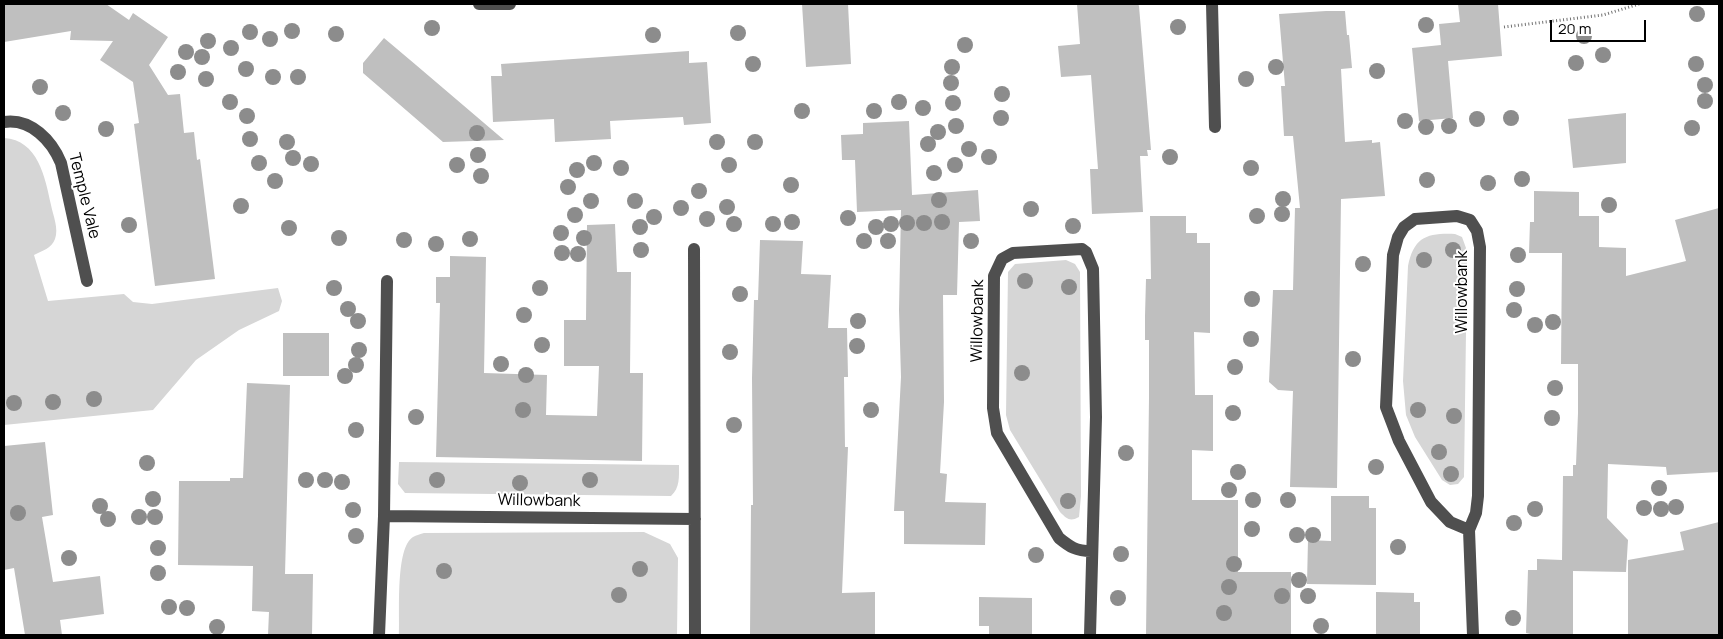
<!DOCTYPE html>
<style>
body{margin:0}
#map{position:relative;width:1723px;height:639px;overflow:hidden;background:#fff;font-family:Manrope,sans-serif}
canvas{display:block}
.frame{position:absolute;inset:0;border:5px solid #000;pointer-events:none}
.scale{position:absolute;left:1550px;top:20px;width:96px;height:22px;box-sizing:border-box;border:2px solid #000;border-top:0;padding-left:6px;font-size:15px;line-height:18px;white-space:nowrap;color:#000;-webkit-text-stroke:4px #fff;paint-order:stroke}
</style>
<div id="map">
<canvas width="1723" height="639"></canvas>
<div class="frame"></div>
<div class="scale">20 m</div>
</div>
<script>
const ctx = document.querySelector('canvas').getContext('2d');
ctx.lineJoin = 'round';
function fillPath(path, color) {
  ctx.fillStyle = color;
  ctx.fill(path, 'evenodd');
}
function stroke(path, color, width, dash) {
  ctx.strokeStyle = color;
  ctx.lineWidth = width;
  ctx.lineCap = dash ? 'butt' : 'round';
  ctx.setLineDash(dash || []);
  ctx.stroke(path);
}
function drawText(font, color, halo, rows, align = 'center') {
  ctx.font = font + ' Manrope,sans-serif';
  ctx.lineWidth = 4;
  ctx.setLineDash([]);
  ctx.textBaseline = 'middle';
  ctx.strokeStyle = halo;
  ctx.fillStyle = color;
  for (const [text, x, y, turn = 0] of rows) {
    ctx.save();
    ctx.translate(x, y);
    ctx.rotate((+turn || 0) * Math.PI / 180);
    ctx.textAlign = isNaN(turn) ? turn : align;
    if (halo) ctx.strokeText(text, 0, 0);
    ctx.fillText(text, 0, 0);
    ctx.restore();
  }
}
const green = new Path2D(`
 M4 138C38 140 45 177 51 205 53 215 59 229 55 239 52 248 42 251 34 255L48 301 124 294 133 302 152 304 278 288 282 301 279 311 239 330 196 360 153 410 4 425Z
 M1455 234 1462 237 1466 248 1467 259 1464 477 1458 484 1450 485 1442 480 1415 437 1406 415 1403 381 1408 266C1414 237 1427 233 1455 234Z
 M1066 260 1075 264 1080 272 1081 496 1079 517C1070 522 1067 519 1060 512L1010 430 1006 415 1008 272 1015 264Z
 M399 462 679 465C679 477 680 488 671 496L405 493 398 484Z
 M644 532 670 544 678 558 677 635H399C400 614 395 548 413 537 416 535 421 534 424 533Z`);
const building = new Path2D(`
 M4 4H106L129 20 133 13 168 37 149 65 168 95 180 94 184 133 194 132 197 160 200 159 215 279 155 286 134 124 139 123 133 82 100 60 113 41 70 40 71 31 4 42Z
 M802 4H848L851 64 806 67Z
 M1077 4H1138L1139 6 1151 150H1147L1148 156H1140L1143 212 1092 214 1090 169H1098L1091 75 1061 77 1058 46 1080 44Z
 M1458 4H1498L1502 56 1448 61 1453 118 1419 121 1412 48 1441 45 1439 24 1460 22Z
 M1326 11H1345L1347 35H1349L1352 68 1341 69 1345 142 1372 140V143L1380 142 1385 196 1341 199 1337 488 1290 487 1293 391 1278 390 1269 382 1273 290H1293L1295 208H1300L1293 136H1284L1281 86H1285L1279 14Z
 M384 38 416 65 504 140 443 142 363 73V63Z
 M689 51V63L707 62 711 123 684 125 683 117 610 121 611 139 555 142 554 119 493 122 491 76H502L501 64Z
 M1626 113V163L1573 168 1568 119Z
 M909 121 912 195 978 190 980 221 959 222 957 295H943L944 402 940 473 947 474 945 502 986 503 985 545 904 544V511H894L901 377 899 310 901 210 857 212 855 160H842L841 135 863 134V123Z
 M1534 191 1579 192V216H1599V247L1626 248V276L1686 261 1675 220 1719 208V472L1667 475 1666 467 1608 464 1607 518 1628 540 1626 572 1573 571V635H1535L1526 633 1528 570H1537V559L1562 560 1563 476H1573V465H1576L1578 413V364H1561L1562 253H1529L1530 222H1534Z
 M1150 216H1186V233H1197V243H1210V333L1194 332 1195 395H1213V451L1192 450V500H1238V572H1291V635H1146L1149 398V340H1145V316L1146 279H1151Z
 M615 224 617 272H631L630 373H643L642 461 436 457 440 303H436V277H450V256L486 257 484 373 547 375 546 415 597 416 599 366H564V320H586L587 225Z
 M760 240 803 241 801 274 831 275 828 328H847L848 377H844L845 447H848L842 593 875 592V635H750L751 505H753L752 378 754 300H758Z
 M283 333H329V376H283Z
 M247 383 290 385 285 574H313L312 635H268L269 612 252 611 253 566 178 565 179 481H230V478H243Z
 M45 442 53 515 42 517 53 582 100 576 104 614 60 620 62 635H25L14 568 4 570V446Z
 M1331 496H1369V508H1376V585L1307 584 1308 540 1331 541Z
 M1719 522V635H1628V560L1684 550 1680 532Z
 M1376 592 1414 593V602H1420V635H1376Z
 M979 597 1032 598V635H989V626H979Z`);
const path = new Path2D(`
 M1504 27 1603 15 1639 4`);
const minor = new Path2D(`
 M479 4H510
 M1212 4 1215 127
 M4 122C31 118 52 141 61 163L87 281
 M694 249 695 635
 M384 516 695 519
 M1469 530 1450 522 1431 502 1399 441 1386 407 1393 255 1398 237 1404 227 1415 219 1457 216 1470 220 1477 231 1480 247 1478 496 1476 513 1469 530 1473 635
 M379 635 384 516 387 281
 M1090 635 1096 417 1093 269 1086 252 1082 249 1013 253 1002 259 994 276 993 408 997 433 1059 538C1070 547 1076 551 1091 551`);
const trees = [
 [1697,14],
 [1426,25],
 [1178,27],
 [432,28],
 [292,31],
 [250,32],
 [738,33],
 [336,34],
 [653,35],
 [1584,36],
 [270,39],
 [208,41],
 [965,45],
 [231,48],
 [186,52],
 [1603,55],
 [202,57],
 [1576,63],
 [753,64],
 [1696,64],
 [952,67],
 [1276,67],
 [246,69],
 [1377,71],
 [178,72],
 [273,77],
 [298,77],
 [206,79],
 [1246,79],
 [951,83],
 [1705,85],
 [40,87],
 [1002,94],
 [1705,101],
 [230,102],
 [899,102],
 [953,103],
 [923,108],
 [802,111],
 [874,111],
 [63,113],
 [247,116],
 [1001,118],
 [1511,118],
 [1477,119],
 [1405,121],
 [956,126],
 [1449,126],
 [1426,127],
 [1692,128],
 [106,129],
 [938,132],
 [477,133],
 [250,139],
 [287,142],
 [717,142],
 [755,142],
 [928,144],
 [969,149],
 [478,155],
 [989,157],
 [1170,157],
 [293,158],
 [259,163],
 [594,163],
 [311,164],
 [457,165],
 [729,165],
 [955,165],
 [621,168],
 [1251,168],
 [577,170],
 [934,173],
 [481,176],
 [1522,179],
 [1427,180],
 [275,181],
 [1488,183],
 [791,185],
 [568,187],
 [699,191],
 [1283,199],
 [939,200],
 [591,201],
 [635,201],
 [1609,205],
 [241,206],
 [727,207],
 [681,208],
 [1031,209],
 [1282,214],
 [575,215],
 [1257,216],
 [654,217],
 [848,218],
 [707,219],
 [792,222],
 [942,222],
 [907,223],
 [924,223],
 [734,224],
 [773,224],
 [891,224],
 [129,225],
 [1073,226],
 [640,227],
 [876,227],
 [289,228],
 [561,233],
 [339,238],
 [584,238],
 [470,239],
 [404,240],
 [864,241],
 [888,241],
 [971,241],
 [436,244],
 [641,250],
 [1453,250],
 [562,253],
 [578,254],
 [1518,255],
 [1424,260],
 [1363,264],
 [1025,281],
 [1069,287],
 [334,288],
 [540,288],
 [1517,289],
 [740,294],
 [1252,299],
 [348,309],
 [1514,310],
 [524,315],
 [358,321],
 [858,321],
 [1553,322],
 [1535,325],
 [1251,339],
 [542,345],
 [857,346],
 [359,350],
 [730,352],
 [1353,359],
 [501,364],
 [356,365],
 [1235,367],
 [1022,373],
 [526,375],
 [345,376],
 [1555,388],
 [94,399],
 [53,402],
 [14,403],
 [523,410],
 [871,410],
 [1418,410],
 [1233,413],
 [1454,416],
 [416,417],
 [1552,418],
 [734,425],
 [356,430],
 [1439,452],
 [1126,453],
 [147,463],
 [1376,467],
 [1238,472],
 [1451,474],
 [306,480],
 [325,480],
 [437,480],
 [590,480],
 [342,482],
 [520,483],
 [1659,488],
 [1229,490],
 [153,499],
 [1253,500],
 [1288,500],
 [1068,501],
 [100,506],
 [1676,507],
 [1644,508],
 [1535,509],
 [1661,509],
 [353,510],
 [18,513],
 [139,517],
 [155,517],
 [108,519],
 [1514,523],
 [1252,529],
 [1297,535],
 [1313,535],
 [356,536],
 [1398,547],
 [158,548],
 [1121,554],
 [1036,555],
 [69,558],
 [1234,564],
 [640,569],
 [444,571],
 [158,573],
 [1299,580],
 [1229,587],
 [619,595],
 [1282,596],
 [1308,596],
 [1118,598],
 [169,607],
 [187,608],
 [1224,613],
 [1513,618],
 [1321,626],
 [217,627]
];
const streetNames = [
 ["Temple Vale",84,196,76],
 ["Willowbank",1463,292,-90],
 ["Willowbank",978,321,-89],
 ["Willowbank",539,501,1]
];
fillPath(green, '#d6d6d6');
fillPath(building, '#bfbfbf');
stroke(path, '#717171', 3, [1, 2.5]);
stroke(minor, '#4f4f4f', 12);
ctx.fillStyle = '#8c8c8c';
for (const [x, y] of trees) {
  ctx.beginPath();
  ctx.arc(x, y, 8, 0, 2 * Math.PI);
  ctx.fill();
}
drawText('16px', '#000', '#fff', streetNames);
</script>
